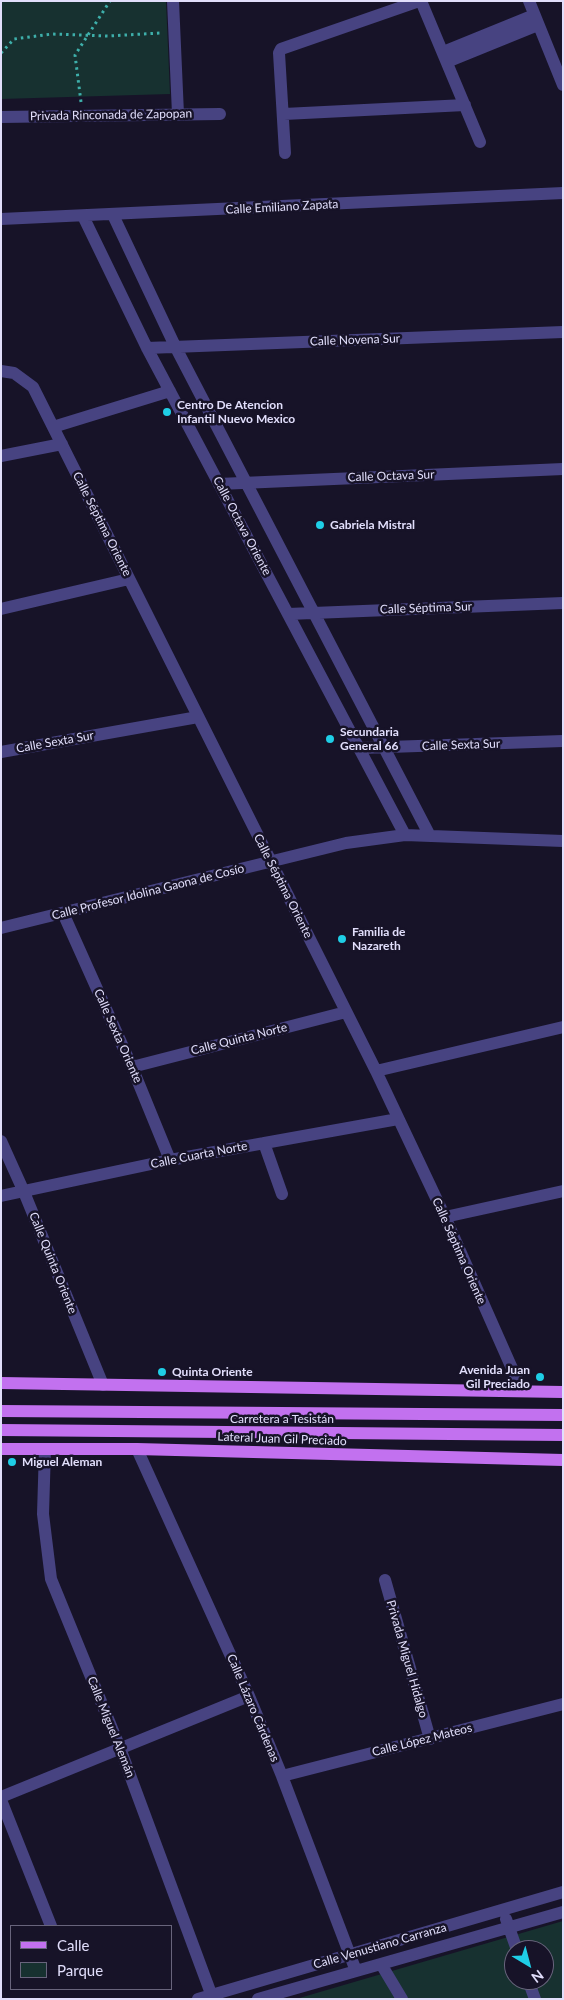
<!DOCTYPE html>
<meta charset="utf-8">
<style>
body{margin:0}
#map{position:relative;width:564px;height:2000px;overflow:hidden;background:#171328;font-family:Lato,sans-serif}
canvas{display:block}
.frame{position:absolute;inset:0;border:2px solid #e1defb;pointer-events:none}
.legend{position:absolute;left:10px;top:1925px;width:162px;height:65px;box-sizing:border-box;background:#171328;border:1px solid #68647c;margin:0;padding:6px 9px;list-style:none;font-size:15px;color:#e1defb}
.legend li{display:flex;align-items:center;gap:10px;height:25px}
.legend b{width:25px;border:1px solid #68647c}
.north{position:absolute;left:504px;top:1940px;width:50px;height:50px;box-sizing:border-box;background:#171328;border:1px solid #68647c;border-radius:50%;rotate:143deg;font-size:14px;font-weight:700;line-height:20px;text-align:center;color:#e1defb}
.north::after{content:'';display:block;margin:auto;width:18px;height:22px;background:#1fcee6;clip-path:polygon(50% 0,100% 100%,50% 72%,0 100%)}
</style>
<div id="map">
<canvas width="564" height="2000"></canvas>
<div class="frame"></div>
<ul class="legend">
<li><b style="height:6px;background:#c271ef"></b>Calle</li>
<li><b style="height:14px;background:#173130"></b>Parque</li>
</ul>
<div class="north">N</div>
</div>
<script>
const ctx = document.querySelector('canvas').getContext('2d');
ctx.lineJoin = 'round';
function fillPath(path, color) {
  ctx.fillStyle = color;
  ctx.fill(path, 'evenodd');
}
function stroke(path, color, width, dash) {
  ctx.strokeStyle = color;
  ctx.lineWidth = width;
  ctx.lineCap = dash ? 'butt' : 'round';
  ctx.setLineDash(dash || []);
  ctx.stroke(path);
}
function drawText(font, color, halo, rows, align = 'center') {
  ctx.font = font + ' Lato,sans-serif';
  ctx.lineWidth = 5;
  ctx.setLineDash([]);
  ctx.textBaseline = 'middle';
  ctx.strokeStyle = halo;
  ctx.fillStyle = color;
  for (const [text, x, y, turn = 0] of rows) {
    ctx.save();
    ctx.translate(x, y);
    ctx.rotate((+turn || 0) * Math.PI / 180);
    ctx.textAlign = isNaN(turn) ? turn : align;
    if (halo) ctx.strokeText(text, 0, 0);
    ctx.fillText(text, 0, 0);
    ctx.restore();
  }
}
const green = new Path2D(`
 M1 1H166L170 94 1 99Z
 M563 1921V1999H296ZM514 1950H544V1980H514Z`);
const path = new Path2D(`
 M1 53 14 39 52 34 108 36 161 33
 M81 102 75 55 110 1`);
const minor = new Path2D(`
 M173 1 178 114
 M421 1 480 142
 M529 1 563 85
 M443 52 534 15
 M447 62 538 25
 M284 114 465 105
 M1 117 220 114
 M285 153 279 53 281 49 419 1
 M113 215 175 346 430 836
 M83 216 147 348 405 835
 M1 219 563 193
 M147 348 563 332
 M1 371 14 373 33 387 376 1071 445 1217 522 1391
 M53 427 170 391
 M1 456 62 444
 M219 484 563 469
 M1 609 129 579
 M288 614 563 603
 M360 748 563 741
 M1 752 198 717
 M63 913 132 1067 170 1160
 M1 928 346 843 405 835 563 841
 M132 1067 346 1012
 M376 1071 563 1027
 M1 1141 24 1192 103 1385
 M264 1143 282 1194
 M1 1196 170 1160 398 1119
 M445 1217 563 1191
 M45 1449 43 1514 51 1579 120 1748 213 1999
 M137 1449 249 1696 282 1776 356 1971
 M385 1580 430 1739
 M282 1776 563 1704
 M1 1797 249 1696
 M1 1800 51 1926
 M506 1919 517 1950
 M381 1964 402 1999
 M528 1980 535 1999
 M198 1999 563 1892
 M258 1999 563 1912`);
const major = new Path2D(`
 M1 1383 563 1392
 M1 1411 563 1415
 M1 1430 563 1435
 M1 1449H137L563 1460`);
const markers = [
 [167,412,5,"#1fcee6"],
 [320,525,5,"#1fcee6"],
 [330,739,5,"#1fcee6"],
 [342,939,5,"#1fcee6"],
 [162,1372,5,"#1fcee6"],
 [540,1377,5,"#1fcee6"],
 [12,1462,5,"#1fcee6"]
];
const streetNames = [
 ["Privada Rinconada de Zapopan",111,115,-1],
 ["Calle Emiliano Zapata",282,207,-3],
 ["Calle Novena Sur",355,340,-2],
 ["Calle Octava Sur",391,476,-2],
 ["Calle Séptima Oriente",102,524,63],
 ["Calle Octava Oriente",242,526,62],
 ["Calle Séptima Sur",426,608,-2],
 ["Calle Sexta Sur",55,742,-10],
 ["Calle Sexta Sur",461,745,-2],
 ["Calle Séptima Oriente",283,886,63],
 ["Calle Profesor Idolina Gaona de Cosío",148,892,-14],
 ["Calle Sexta Oriente",118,1036,66],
 ["Calle Quinta Norte",239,1039,-14],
 ["Calle Cuarta Norte",199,1155,-11],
 ["Calle Séptima Oriente",459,1251,66],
 ["Calle Quinta Oriente",53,1263,68],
 ["Carretera a Tesistán",282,1419],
 ["Lateral Juan Gil Preciado",282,1439,2],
 ["Privada Miguel Hidalgo",407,1659,74],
 ["Calle Lázaro Cárdenas",253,1708,67],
 ["Calle Miguel Alemán",111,1727,68],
 ["Calle López Mateos",422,1740,-14],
 ["Calle Venustiano Carranza",380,1946,-16]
];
const poiNames = [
 ["Centro De Atencion",177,405],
 ["Infantil Nuevo Mexico",177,419],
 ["Gabriela Mistral",330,525],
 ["Secundaria",340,732],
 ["General 66",340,746],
 ["Familia de",352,932],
 ["Nazareth",352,946],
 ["Avenida Juan",530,1370,"right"],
 ["Gil Preciado",530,1384,"right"],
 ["Quinta Oriente",172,1372],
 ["Miguel Aleman",22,1462]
];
fillPath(green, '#173130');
stroke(path, '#3eafaa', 3, [2.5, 4]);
stroke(minor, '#474381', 12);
stroke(major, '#c271ef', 12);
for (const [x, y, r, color] of markers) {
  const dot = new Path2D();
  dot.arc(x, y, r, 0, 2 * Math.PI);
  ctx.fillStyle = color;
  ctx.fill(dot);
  stroke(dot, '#171328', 2);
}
drawText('12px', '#e1defb', '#171328', streetNames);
drawText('bold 12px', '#e1defb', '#171328', poiNames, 'left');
</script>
